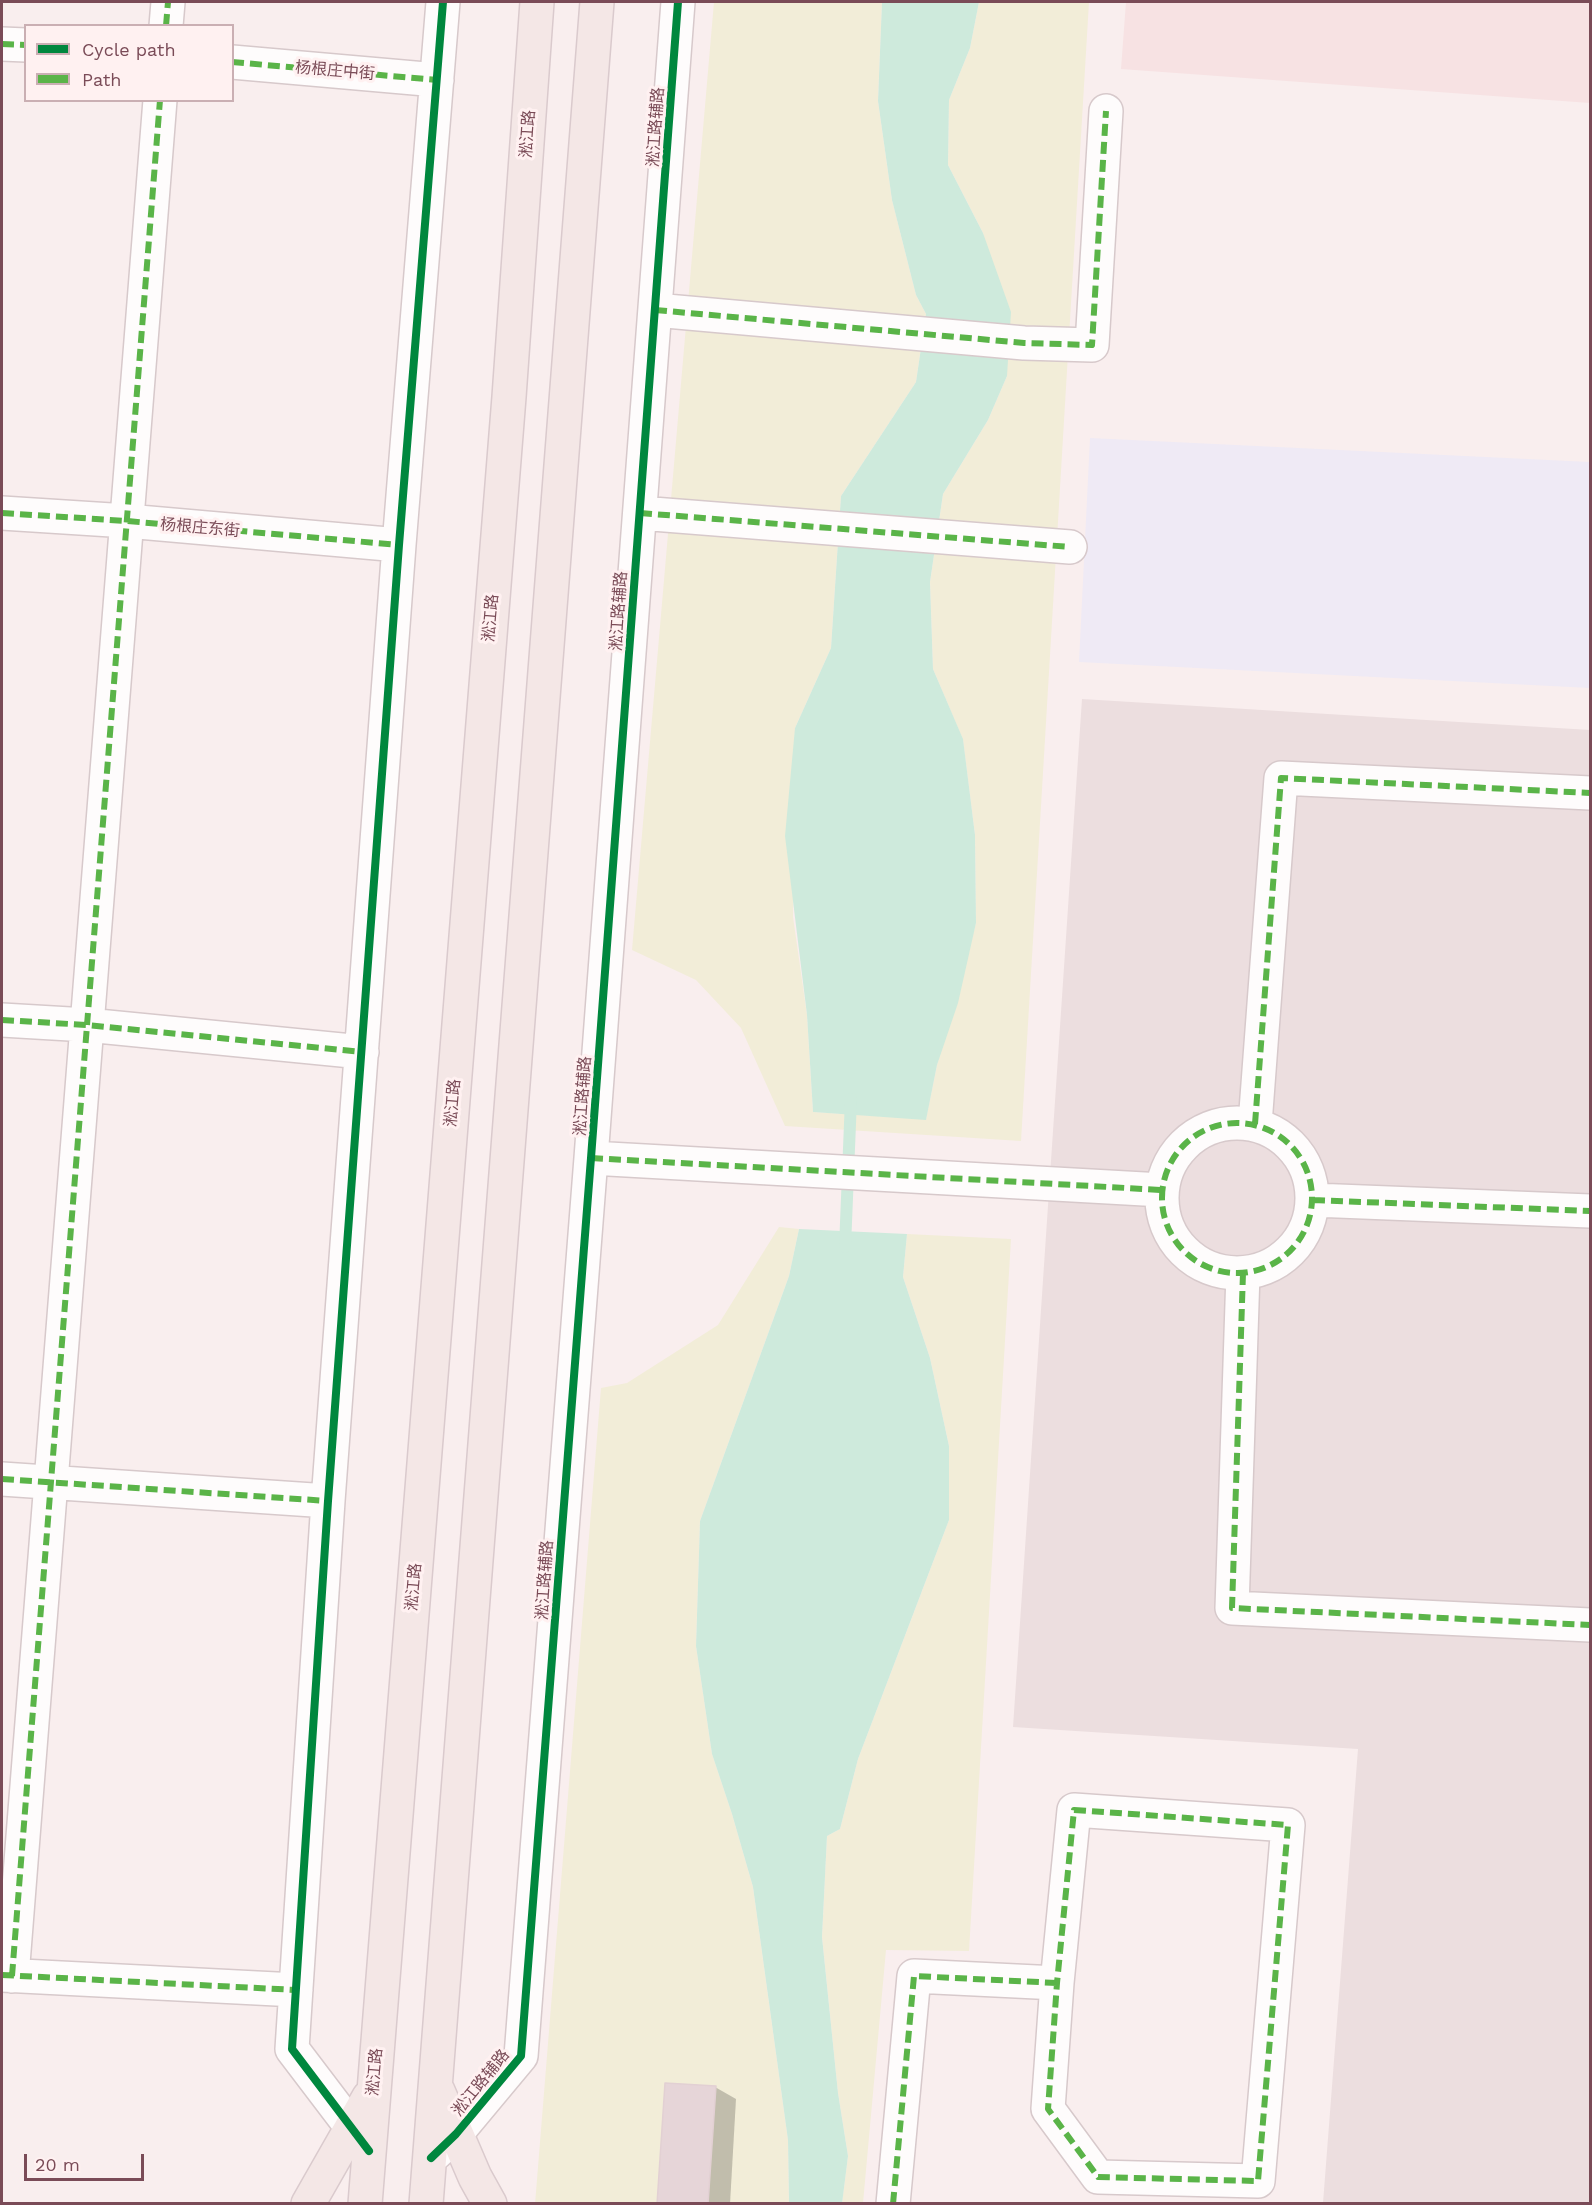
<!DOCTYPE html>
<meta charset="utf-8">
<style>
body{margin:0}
#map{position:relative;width:1592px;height:2205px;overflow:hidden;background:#f9eeee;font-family:"Work Sans",sans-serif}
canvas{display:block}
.frame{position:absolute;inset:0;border:3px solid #7a4b57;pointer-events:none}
.legend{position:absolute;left:24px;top:24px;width:210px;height:78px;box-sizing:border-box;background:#fff1f1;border:2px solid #caafb3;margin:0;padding:8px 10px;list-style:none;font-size:18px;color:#7a4b57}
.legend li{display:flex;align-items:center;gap:12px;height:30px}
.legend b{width:30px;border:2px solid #caafb3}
.scale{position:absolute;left:24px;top:2154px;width:120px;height:27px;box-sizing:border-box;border:3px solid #7a4b57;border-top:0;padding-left:8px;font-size:18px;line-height:21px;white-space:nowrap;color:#7a4b57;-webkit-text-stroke:4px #fff1f1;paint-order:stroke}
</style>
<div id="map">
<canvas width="1592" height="2205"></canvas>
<div class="frame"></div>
<ul class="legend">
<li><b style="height:8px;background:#00873e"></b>Cycle path</li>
<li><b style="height:8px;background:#5ab448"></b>Path</li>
</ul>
<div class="scale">20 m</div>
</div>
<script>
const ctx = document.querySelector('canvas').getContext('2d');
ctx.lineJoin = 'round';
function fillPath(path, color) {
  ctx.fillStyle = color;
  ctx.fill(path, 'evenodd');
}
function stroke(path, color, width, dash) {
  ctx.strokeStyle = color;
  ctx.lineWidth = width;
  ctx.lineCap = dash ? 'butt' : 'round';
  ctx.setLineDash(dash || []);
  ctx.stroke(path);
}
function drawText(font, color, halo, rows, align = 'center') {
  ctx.font = font + ' "Work Sans","Noto Sans SC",sans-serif';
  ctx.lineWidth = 6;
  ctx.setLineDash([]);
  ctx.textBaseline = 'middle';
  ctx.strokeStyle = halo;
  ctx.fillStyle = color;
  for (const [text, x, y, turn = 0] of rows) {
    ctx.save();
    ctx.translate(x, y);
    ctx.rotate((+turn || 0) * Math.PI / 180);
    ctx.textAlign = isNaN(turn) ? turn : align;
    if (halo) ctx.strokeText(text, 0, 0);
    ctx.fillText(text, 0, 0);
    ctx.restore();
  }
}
const residential = new Path2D(`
 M1126 2H1590V103L1121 69Z`);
const industrial = new Path2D(`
 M1082 699 1590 730V2203H1323L1358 1749 1013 1727Z`);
const education = new Path2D(`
 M1090 438 1590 462V688L1079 662Z`);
const green = new Path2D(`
 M714 2H882L878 101 892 200 916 295 926 314 916 382 841 496 831 648 795 728 793 917 807 1015 813 1112 926 1119 937 1065 976 923 975 835 963 740 933 669 930 582 943 494 988 420 1007 376 983 233 948 165 949 100 970 48 979 2H1089L1021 1141 785 1126 741 1028 696 980 632 950Z
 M779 1227 799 1229 789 1276 700 1521 696 1646 712 1754 732 1814 753 1887 788 2140 789 2203 535 2204 601 1388 627 1383 718 1325Z
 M907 1234 1011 1239 969 1951 886 1950 863 2203H842L848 2156 838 2093 822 1937 827 1836 840 1829 858 1759 949 1520V1446L930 1358 903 1277Z`);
const water = new Path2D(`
 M882 2H979L970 48 949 100 948 165 983 233 1011 312 1007 376 988 420 943 494 930 582 933 669 963 739 975 835 976 923 958 1003 937 1065 926 1120 813 1112 807 1015 785 836 795 728 831 648 841 496 916 382 926 314 916 295 892 200 878 101Z
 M799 1229 907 1234 903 1277 930 1358 949 1446V1520L858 1759 840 1829 827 1836 822 1937 838 2093 848 2156 842 2204 789 2203 788 2140 753 1887 732 1814 712 1754 696 1646 700 1521 789 1276Z`);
const shadow = new Path2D(`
 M715 2087 736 2099 730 2204H659Z`);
const stream = new Path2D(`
 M845 1247 851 1099`);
const building = new Path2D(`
 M665 2083 716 2086 708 2204H657Z`);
const minor = new Path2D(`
 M166 26 168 2
 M2 44 26 45
 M232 62 437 80
 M655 310 1024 343 1092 345 1106 111
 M2 513 127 521 399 545
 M640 513 1070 547
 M2 1020 87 1025 362 1052
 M1162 1198a75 75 0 1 1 150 0a75 75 0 1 1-150 0Z
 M1255 1124 1281 778 1590 793
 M591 1158 1162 1190
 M1313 1200 1590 1211
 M1243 1273 1232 1608 1590 1625
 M2 1479 328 1501
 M1074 1810 1288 1825 1258 2181 1098 2177 1048 2109 1057 1983Z
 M2 1975 296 1990
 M12 1976 160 100
 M368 2149 292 2049 328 1501 399 545 443 2
 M436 2153 456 2134 521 2056 591 1158 678 2
 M893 2204 914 1976 1057 1983`);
const major = new Path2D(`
 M438 2091 475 2177 490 2204
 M308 2204 369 2097
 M365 2204 509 397 537 2
 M426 2204 597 2`);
const quiet = new Path2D(`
 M166 26 168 2
 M2 44 26 45
 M232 62 437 80
 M655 310 1024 343 1092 345 1106 111
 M2 513 127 521 399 545
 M640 513 1070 547
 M2 1020 87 1025 362 1052
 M1162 1198a75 75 0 1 1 150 0a75 75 0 1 1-150 0Z
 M1255 1124 1281 778 1590 793
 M591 1158 1162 1190
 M1313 1200 1590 1211
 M1243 1273 1232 1608 1590 1625
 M2 1479 328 1501
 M1074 1810 1288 1825 1258 2181 1098 2177 1048 2109 1057 1983Z
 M2 1975 296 1990
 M12 1976 160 100
 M893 2204 914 1976 1057 1983`);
const cycleway = new Path2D(`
 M369 2151 292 2049 328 1501 399 545 443 2
 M431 2158 456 2134 521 2056 591 1158 678 2`);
const streetNames = [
 ["杨根庄中街",335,71,5],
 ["淞江路辅路",656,127,-86],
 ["淞江路",528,134,-86],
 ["杨根庄东街",200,528,5],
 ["淞江路辅路",619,611,-86],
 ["淞江路",491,618,-85],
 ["淞江路辅路",583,1096,-86],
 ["淞江路",453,1103,-85],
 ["淞江路辅路",545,1580,-86],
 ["淞江路",414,1587,-85],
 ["淞江路",375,2072,-85],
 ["淞江路辅路",481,2083,-51]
];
fillPath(residential, '#f7e2e3');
fillPath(industrial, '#ecdedf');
fillPath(education, '#efeaf5');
fillPath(green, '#f2edd8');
fillPath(water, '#ceeadc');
fillPath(shadow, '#0003');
stroke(stream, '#ceeadc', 12);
fillPath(building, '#e6d5d8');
stroke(building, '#e2d0d3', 1.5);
stroke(minor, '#d7c9cb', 36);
stroke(major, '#dacacd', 36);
stroke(minor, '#fefcfc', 33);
stroke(major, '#f4e7e6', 33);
stroke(quiet, '#5ab448', 6, [12, 6]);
stroke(cycleway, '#00873e', 8);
drawText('16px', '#7a4b57', '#fff1f1', streetNames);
</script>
